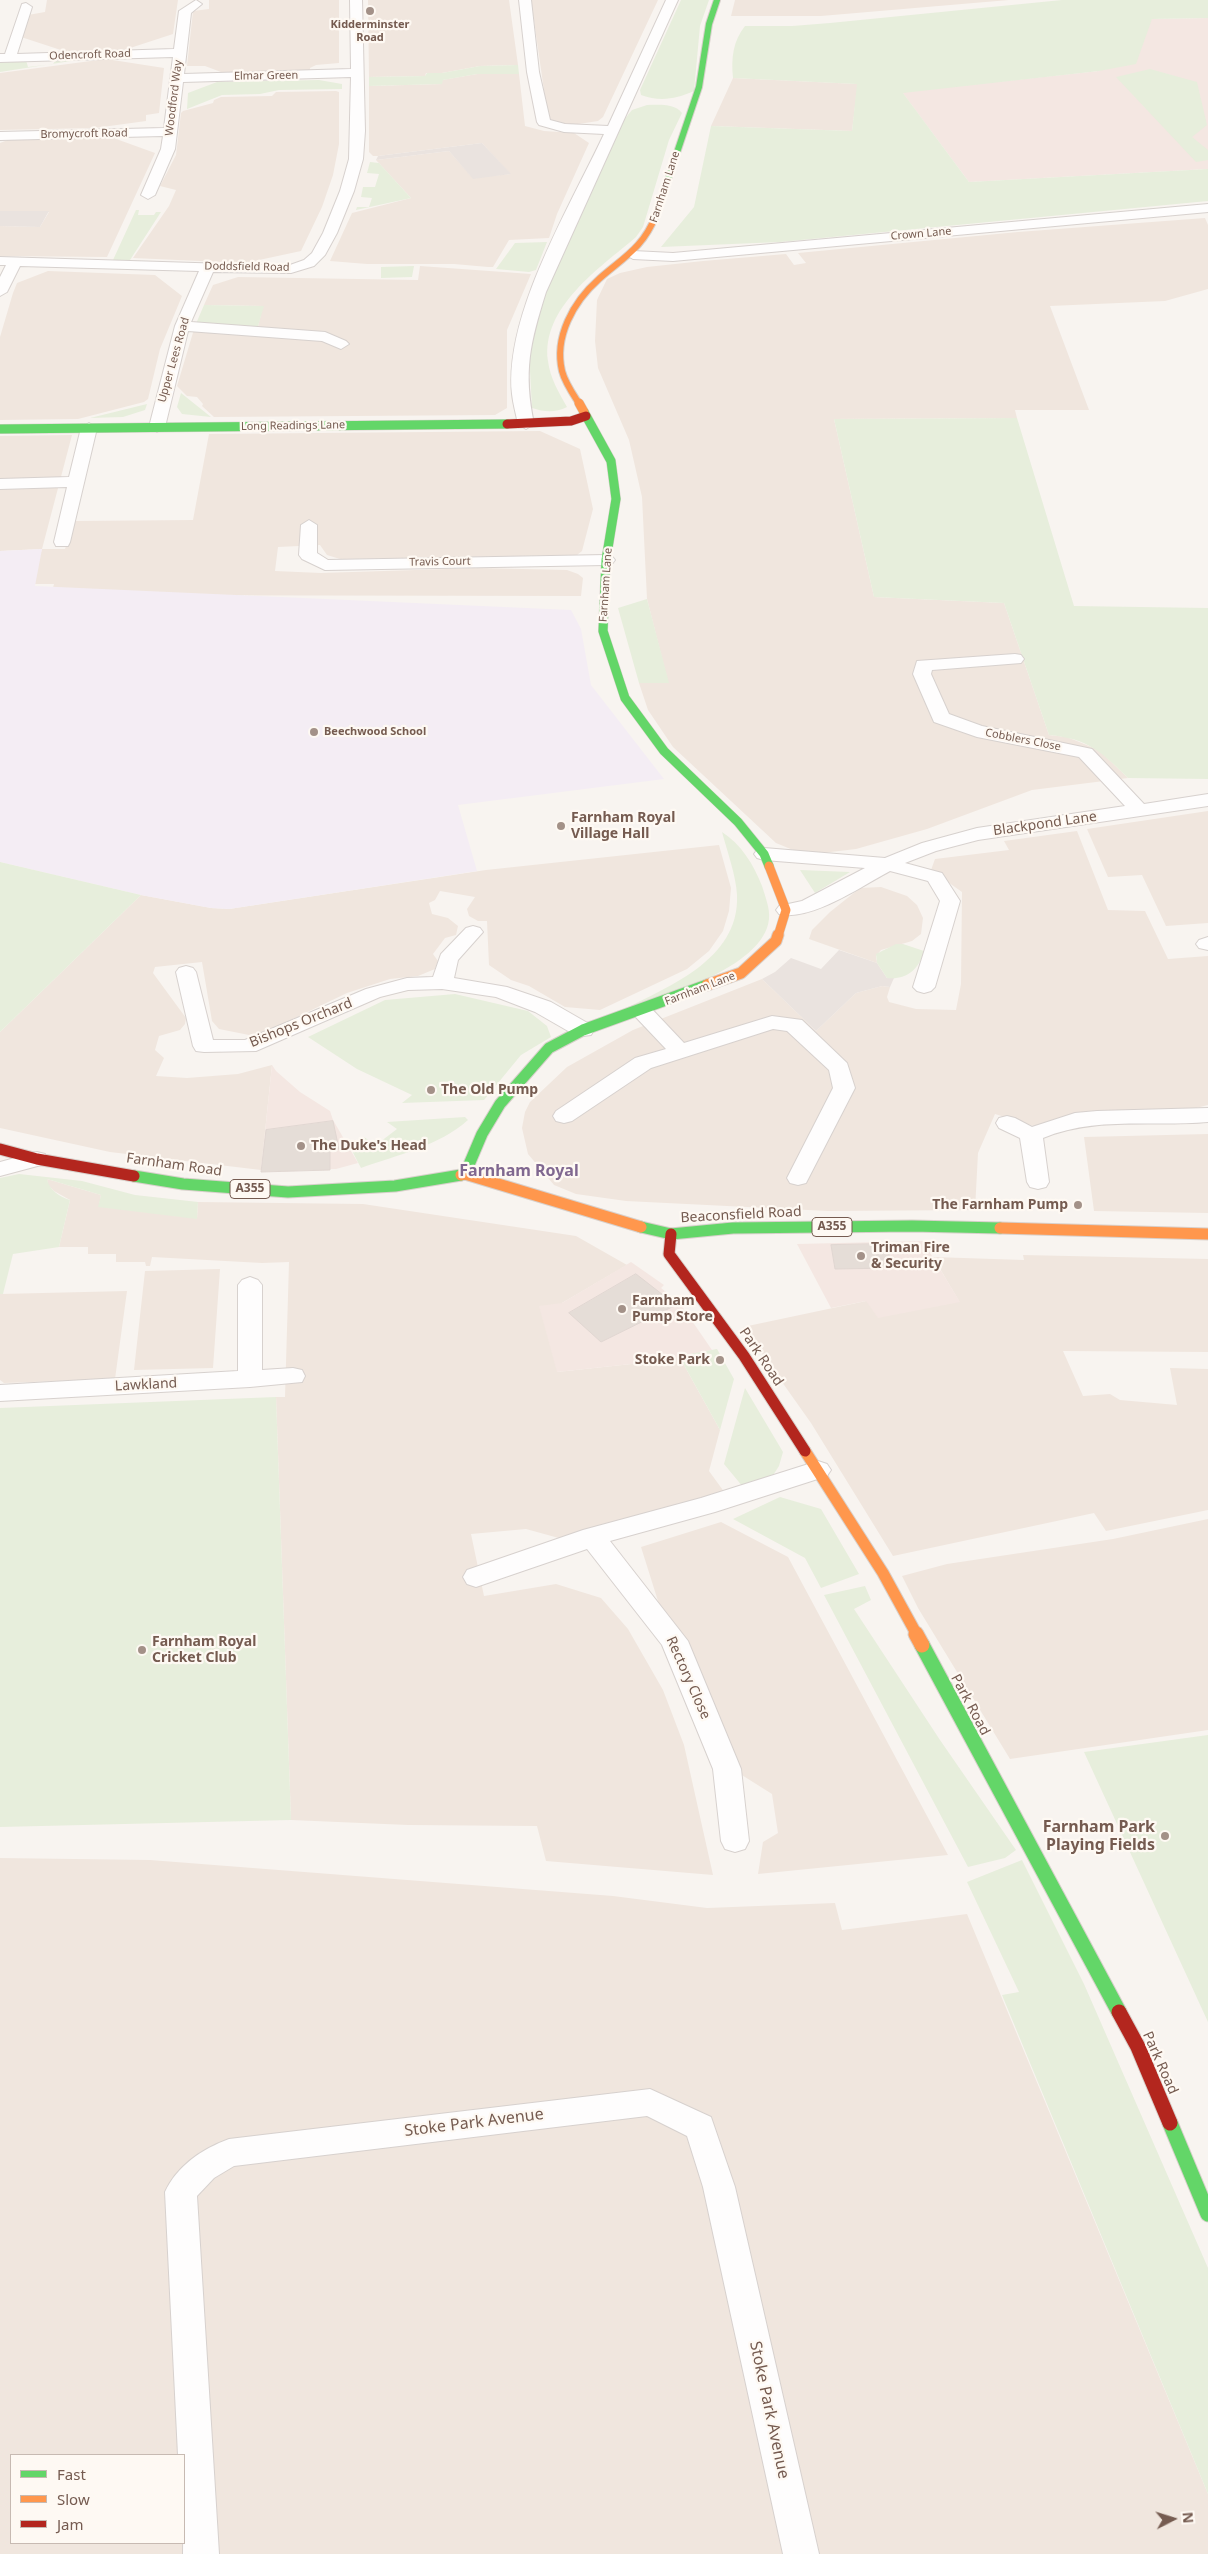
<!DOCTYPE html>
<style>
body{margin:0}
#map{position:relative;width:1208px;height:2554px;overflow:hidden;background:#f8f4f0;font-family:"Noto Sans",sans-serif}
canvas{display:block}
.legend{position:absolute;left:10px;top:2454px;width:175px;height:90px;box-sizing:border-box;background:#fef9f3;border:1px solid #c7bab2;margin:0;padding:6px 9px;list-style:none;font-size:15px;color:#755b50}
.legend li{display:flex;align-items:center;gap:10px;height:25px}
.legend b{width:25px;border:1px solid #c7bab2}
.north{position:absolute;left:1148px;top:2494px;width:50px;height:50px;-webkit-text-stroke:4px #fef9f3;paint-order:stroke;rotate:85deg;font-size:14px;font-weight:700;line-height:20px;text-align:center;color:#755b50}
.north::after{content:'';display:block;margin:auto;width:18px;height:22px;background:#755b50;clip-path:polygon(50% 0,100% 100%,50% 72%,0 100%)}
</style>
<div id="map">
<canvas width="1208" height="2554"></canvas>
<ul class="legend">
<li><b style="height:6px;background:#63d668"></b>Fast</li>
<li><b style="height:6px;background:#ff974d"></b>Slow</li>
<li><b style="height:6px;background:#b3261e"></b>Jam</li>
</ul>
<div class="north">N</div>
</div>
<script>
const ctx = document.querySelector('canvas').getContext('2d');
ctx.lineJoin = 'round';
function fillPath(path, color) {
  ctx.fillStyle = color;
  ctx.fill(path, 'evenodd');
}
function stroke(path, color, width, dash) {
  ctx.strokeStyle = color;
  ctx.lineWidth = width;
  ctx.lineCap = dash ? 'butt' : 'round';
  ctx.setLineDash(dash || []);
  ctx.stroke(path);
}
function drawText(font, color, halo, rows, align = 'center') {
  ctx.font = font + ' "Noto Sans",sans-serif';
  ctx.lineWidth = 4.5;
  ctx.setLineDash([]);
  ctx.textBaseline = 'middle';
  ctx.strokeStyle = halo;
  ctx.fillStyle = color;
  for (const [text, x, y, turn = 0] of rows) {
    ctx.save();
    ctx.translate(x, y);
    ctx.rotate((+turn || 0) * Math.PI / 180);
    ctx.textAlign = isNaN(turn) ? turn : align;
    if (halo) ctx.strokeText(text, 0, 0);
    ctx.fillText(text, 0, 0);
    ctx.restore();
  }
}
const residential = new Path2D(`
 M47 0H178L173 34 121 51 67 52 21 37 28 15 45 12Z
 M209 0H339V63L316 65 310 68V73L223 75 221 72 205 66H187L193 11 209 9Z
 M368 0H509L518 65 480 66 442 73H426L425 76 369 77Z
 M531 0H658L603 117 598 121 572 125 555 122 548 118Z
 M735 0H1009L821 16H731Z
 M106 59 164 68 159 113 146 115V121L95 128 0 130V73Z
 M477 74H519L525 126 544 131 574 133 589 143 557 214 549 238 509 240 493 267H488L454 264H367L330 261 352 213 411 198 376 160 449 151 473 178 510 174 482 143 378 156H373L369 152V86L442 84V80Z
 M733 78 858 84 852 131 711 126Z
 M336 91 339 92V144L333 175 322 207 301 251 245 263 133 258 169 206 176 190 160 186 176 155 181 113 183 111 213 103 214 100 221 97 272 96 276 92Z
 M108 136 155 153 107 257 0 256V226L40 227 49 212 0 211V143L13 138Z
 M1205 218 1208 225V289L1165 301 1050 306 1089 410H1015L1017 418 834 419 874 597 1004 603 1049 735 1067 737 1099 750 1128 778 1032 790 927 829 856 849 822 853 793 850 776 843 673 747 648 710 639 683 668 682 647 599 642 497 629 440 598 368 595 341 597 300 607 279 620 273 647 267 703 261 786 254 794 265 806 263 798 253 1018 232Z
 M420 266 531 274 507 330V408L495 415 214 417 202 406 203 404 197 397 187 396 177 386 195 326H258L263 306 204 305 213 285 238 277 418 280Z
 M48 271 155 275 182 296 160 349 148 399 144 402 78 419 0 420V337L13 293 17 283Z
 M540 431 580 449 593 509 582 551 577 555 340 559 327 555 320 545 278 547 275 571 321 573 478 568 567 570 578 574 583 578 581 596 51 595 54 584H31L42 549 0 551V436L72 435 42 549H65L75 521 193 520 209 434Z
 M1208 811V923L1166 926 1142 875 1108 877 1087 829Z
 M1077 831 1108 910 1145 911 1168 959 1208 956V1105L1156 1118 1037 1127 995 1114 978 1153 975 1210 828 1211 626 1201 576 1194 554 1185 528 1154 522 1128 525 1112 530 1102 567 1067 633 1030 762 979 816 1031 856 993 882 986 890 987 887 997 889 1002 916 1009 956 1010 961 984 962 892 931 870 935 859 1009 850 1004 841Z
 M719 845 731 888 729 911 723 931 709 951 687 969 600 1010 565 1007 529 986 511 980 489 965 487 921H478L469 916 467 909 475 897 440 891 435 900 429 903 432 914 448 918 458 926 456 935 445 938 433 954 438 961 435 969 418 976 390 979 347 993 268 1031 249 1035 219 1029 212 1021 202 962 155 967 153 973 186 1018 185 1024 180 1030 159 1036 155 1050 164 1058 156 1076 187 1078 238 1074 272 1065 261 1170 110 1152 0 1128V1032L141 895 211 908 229 909 486 870Z
 M881 887 907 896 917 905 923 918 921 934 912 941 881 950 876 956 877 963 809 939 812 930 830 912 860 888Z
 M1208 1134V1213L1094 1211 1084 1137Z
 M47 1179 101 1195 99 1206 197 1218 198 1202 363 1204 576 1236 627 1265 562 1303 557 1372 659 1361 679 1356 720 1430 709 1471 725 1493 566 1540 526 1529 471 1534 484 1596 556 1584 601 1598 628 1629 663 1690 684 1745 713 1875 546 1861 537 1826 408 1825 291 1820 276 1397H285L289 1262 262 1263 152 1257 150 1266H146L145 1262H116V1254H88V1247H59L70 1200 54 1191 48 1185Z
 M1023 1255 1208 1259V1352L1063 1351 1083 1396 1110 1394 1120 1400 1177 1405 1170 1368 1208 1369V1510L1106 1531 1094 1513 893 1556 811 1423 743 1327 866 1301H959L933 1257 1024 1260Z
 M220 1269 213 1368 134 1370 145 1271Z
 M127 1291 115 1379 4 1383 0 1380V1294Z
 M1208 1519V1730L1010 1759 918 1608 902 1576 947 1564 1113 1539Z
 M721 1522 788 1557 948 1855 758 1874 763 1842 778 1833 772 1794 737 1772 715 1705 663 1617 641 1547Z
 M0 1858 150 1860 613 1896 707 1908 835 1903 842 1930 967 1914 1208 2494V2554H0ZM11 2455H184V2543H11Z`);
const commercial = new Path2D(`
 M1208 18V169L969 182 902 92 1099 71 1152 19Z
 M272 1065 276 1071 300 1092 330 1111 333 1120 358 1163 336 1169 261 1170Z
 M923 1241 960 1302 878 1318 866 1301 831 1308 797 1244Z
 M631 1262 664 1285 661 1288 679 1302 712 1350 659 1361 557 1372 539 1306 562 1303Z`);
const industrial = new Path2D(`
 M482 143 511 174 473 179 449 151 376 160 378 156Z
 M0 211H49L40 227 0 226Z
 M839 950 877 963 887 978H894L890 987 882 986 856 993 816 1031 762 979 775 972 791 958 821 969Z`);
const education = new Path2D(`
 M42 549 35 586 571 610 581 629 591 685 664 779 458 805 477 871 229 909 211 908 141 895 0 862V551Z`);
const green = new Path2D(`
 M681 0H709L700 26 694 91C676 99 660 102 641 95L640 90Z
 M1062 0H1208V18L1152 19 1136 64 1099 71 903 93 969 182 1208 169V201L780 242 661 247 694 207 711 126 852 131 857 84 733 78C731 58 733 41 745 26H792L830 23Z
 M0 60H26L28 67 53 64 55 61H71L0 72Z
 M518 65 519 74H477L443 80 442 84 369 86V77L425 76 427 73H442L480 66Z
 M1150 69 1197 82 1207 125 1192 137 1208 150V160L1196 162 1116 77Z
 M319 80 342 84V89L279 90 260 94 222 95 187 109 188 93 217 82Z
 M647 105C659 105 674 103 682 113L669 140 643 227 636 237C600 268 541 307 548 361 550 378 559 393 567 407 555 413 544 412 532 408L529 353 533 321 618 127 632 110Z
 M370 162 379 163 411 198 356 210 357 207H369L372 198 361 197 363 187H375L379 174 367 173Z
 M136 210H139L138 215H154L156 212H161L130 260H113Z
 M547 242 536 270 529 272 496 269 515 243Z
 M414 266 412 277 381 278V267Z
 M204 305 264 306 258 326 245 329 195 326Z
 M181 393 211 417 182 414 177 407Z
 M147 404 145 410 123 417 90 418Z
 M1017 418 1074 606 1208 608V779L1128 778C1100 751 1089 739 1049 735L1004 603 874 597 834 419Z
 M647 599 669 683H639L618 608Z
 M722 832C741 844 754 865 762 886 765 896 770 908 769 919 764 969 657 998 616 1013 665 988 740 961 737 895 736 875 727 851 722 832Z
 M0 862 141 895 0 1032Z
 M800 870 850 872 815 893Z
 M896 944H903L924 951C919 970 906 980 887 978L877 963 876 954Z
 M455 994 528 1011 547 1026 551 1037 521 1055 484 1100 402 1103 412 1095 357 1069 308 1037 385 1000Z
 M465 1117 468 1120C439 1146 397 1155 361 1168L351 1149 364 1137 376 1145 397 1129 387 1122Z
 M19 1174 82 1181 135 1195 198 1202 197 1219 98 1207 101 1195 47 1179C49 1190 60 1197 70 1200L59 1247 13 1254 3 1294H0V1178Z
 M717 1349 734 1379 720 1430 679 1356Z
 M745 1388 783 1452 779 1466 770 1480 743 1487 724 1464Z
 M276 1397 291 1820 0 1827V1408Z
 M780 1497 821 1509 859 1574 821 1588 805 1558 733 1519Z
 M865 1586 871 1600 854 1609 940 1740 1016 1850 1005 1858 968 1867 824 1595Z
 M1208 1735V2022L1084 1752Z
 M1022 1860 1084 1984 1208 2268V2494L1002 1995 1019 1992 967 1882Z`);
const building = new Path2D(`
 M333 1121 339 1149 330 1150V1170L261 1172 266 1130Z
 M887 1244 892 1268 835 1269 831 1245Z
 M636 1274 676 1305 601 1342 569 1313Z`);
const street = new Path2D(`
 M196 0 202 4 191 13 184 74 351 69 350 0H362L365 131 363 159 354 191 337 233 325 255 314 266 291 273 213 272 191 322 325 332 346 341 349 344 341 349 322 341 188 331 165 427 157 432 149 427 175 326 199 271 20 266 7 292 0 296V277L6 265H0V257L260 265H290L304 260 312 253 323 233 340 191 349 159 351 77 183 82 175 149 155 195 148 199 141 195 161 149 163 136 0 140V132L164 128 173 57 0 62V54H5L22 4 26 3 32 7 17 54 174 49 179 11Z
 M519 0H531L539 72 550 120 565 124 608 126 666 0H678L546 292C530 343 523 371 534 424L526 429 518 424C516 414 513 404 512 394 504 314 571 205 604 134L564 132 539 125 537 122 527 72Z
 M1208 204V212L673 261 633 259 626 255 633 251 673 253Z
 M89 423 97 428 70 542 68 546H56L54 542 67 487 0 489V479L69 477 81 428Z
 M309 520 317 525V553L328 560 606 555 612 556 615 560 612 564 606 565 325 570 302 559 299 555 301 525Z
 M1015 654 1021 655 1024 659 1021 663 932 670 931 674 949 714 982 726 1092 749 1144 804 1208 794V806L978 840 936 851 905 863 942 873 960 901 935 987 931 991 924 993 917 991 913 987 940 901 928 881 890 871C862 886 810 922 779 914L776 910 779 906 802 901 865 868 764 860 757 858 754 854 757 850 764 848 885 858 922 843 977 828 1125 806 1079 757 977 737 934 722 913 674 917 661Z
 M473 926 480 928 483 932 458 960 454 978 507 987 551 1002 591 1025 594 1030 591 1035 583 1036 575 1035 535 1012 496 997 442 989 408 990 380 997 256 1051 204 1052 196 1051 193 1046 176 972 179 968 186 966 193 968 196 972 213 1040H245L366 989 407 978 433 977 441 954 466 928Z
 M1208 937V950L1199 948 1196 944 1199 940Z
 M641 1005 649 1006 684 1043 772 1016 802 1020 847 1063 855 1088 806 1183 798 1185 790 1183 787 1178 833 1088 829 1070 787 1031 773 1029 651 1068 572 1121 564 1123 556 1121 553 1116 556 1111 635 1058 666 1049 630 1011 633 1006Z
 M1208 1108V1122C1152 1127 1095 1116 1043 1138L1049 1182 1046 1187 1038 1189 1030 1187 1027 1182 1020 1138 999 1128 996 1123 999 1118 1007 1116 1015 1118 1032 1127 1075 1113 1097 1111Z
 M37 1152 45 1154 48 1159 45 1164 0 1176V1162Z
 M250 1277 258 1280 262 1285V1370L293 1368 302 1370 305 1376 302 1382 250 1387 0 1401V1385L238 1371V1285L242 1280Z
 M818 1461 827 1464 831 1470 827 1476 715 1512 610 1541 688 1641 741 1769 749 1841 745 1849 735 1852 725 1849 721 1841 713 1769 662 1645 587 1549 476 1587 467 1584 463 1577 467 1570 583 1530 701 1498Z
 M650 2089 711 2117 735 2187 819 2554H783L703 2187 687 2136 647 2116 234 2166 214 2178 197 2196 219 2554H183L184 2455H178L165 2192C177 2166 202 2149 229 2139Z`);
const fastFar3 = new Path2D(`
 M656 215 699 87 709 24 717 0`);
const fastFar2 = new Path2D(`
 M584 412 611 461 616 499 606 560 603 631 625 698 664 751 738 822 764 854 769 866
 M0 429 507 424`);
const fastFar1 = new Path2D(`
 M465 1174 482 1134 500 1104 549 1048 583 1030 707 985
 M134 1176 183 1184 288 1192 395 1186 461 1175
 M641 1227 671 1234 733 1228 912 1226 1000 1228`);
const fast = new Path2D(`
 M922 1645 1119 2012
 M1170 2123 1208 2214`);
const slowFar3 = new Path2D(`
 M580 405C573 394 565 383 562 371 554 337 573 302 599 279 624 257 643 248 656 215`);
const slowFar2 = new Path2D(`
 M579 403 584 412
 M769 866 786 910 778 936`);
const slowFar1 = new Path2D(`
 M707 985 741 973 776 941 778 935
 M461 1175 465 1174 641 1227
 M1000 1228 1208 1234
 M805 1451 883 1573 917 1635`);
const slow = new Path2D(`
 M916 1634 922 1645`);
const jamFar2 = new Path2D(`
 M507 424 571 421 586 416`);
const jamFar1 = new Path2D(`
 M0 1149 37 1159 134 1176
 M671 1234 669 1254 744 1356 805 1451`);
const jam = new Path2D(`
 M1119 2012 1138 2047 1170 2123`);
const markers = [
 [370,11,5,"#a39188"],
 [314,732,5,"#a39188"],
 [561,826,5,"#a39188"],
 [431,1090,5,"#a39188"],
 [301,1146,5,"#a39188"],
 [1078,1205,5,"#a39188"],
 [861,1256,5,"#a39188"],
 [622,1309,5,"#a39188"],
 [720,1360,5,"#a39188"],
 [142,1650,5,"#a39188"],
 [1165,1836,5,"#a39188"]
];
const farPoinames = [
 ["Kidderminster",370,25],
 ["Road",370,38],
 ["Beechwood School",324,732,"left"]
];
const farStreetnames = [
 ["Odencroft Road",90,55,-2],
 ["Elmar Green",266,76,-1],
 ["Woodford Way",174,98,-83],
 ["Bromycroft Road",84,134,-1],
 ["Farnham Lane",665,187,-72],
 ["Crown Lane",921,234,-5],
 ["Doddsfield Road",247,267,1],
 ["Upper Lees Road",174,360,-74],
 ["Long Readings Lane",293,426,-1],
 ["Travis Court",440,562,-1],
 ["Farnham Lane",606,585,-86],
 ["Cobblers Close",1023,740,11],
 ["Farnham Lane",700,989,-21]
];
const shields = [
 [250,1189,40],
 [832,1227,40]
];
const shieldNames = [
 ["A355",250,1189],
 ["A355",832,1227]
];
const poiNames = [
 ["Farnham Royal",571,818],
 ["Village Hall",571,834],
 ["The Old Pump",441,1090],
 ["The Duke's Head",311,1146],
 ["The Farnham Pump",1068,1205,"right"],
 ["Triman Fire",871,1248],
 ["& Security",871,1264],
 ["Farnham",632,1301],
 ["Pump Store",632,1317],
 ["Stoke Park",710,1360,"right"],
 ["Farnham Royal",152,1642],
 ["Cricket Club",152,1658]
];
const streetNames = [
 ["Blackpond Lane",1045,824,-8],
 ["Bishops Orchard",301,1023,-22],
 ["Farnham Road",174,1165,8],
 ["Beaconsfield Road",741,1215,-3],
 ["Park Road",761,1357,56],
 ["Lawkland",146,1385,-3],
 ["Rectory Close",688,1678,66],
 ["Park Road",970,1705,62],
 ["Park Road",1160,2063,66]
];
const quarterNames = [
 ["Farnham Royal",519,1171]
];
const nearPoinames = [
 ["Farnham Park",1155,1827],
 ["Playing Fields",1155,1845]
];
const nearStreetnames = [
 ["Stoke Park Avenue",474,2123,-7],
 ["Stoke Park Avenue",769,2410,78]
];
fillPath(residential, '#f0e6de');
fillPath(commercial, '#f4e7e2');
fillPath(industrial, '#eae3df');
fillPath(education, '#f4edf4');
fillPath(green, '#e7eedc');
fillPath(building, '#e5ddd7');
stroke(building, '#e1d7d2', 1);
stroke(street, '#d7d1ce', 2);
stroke(fastFar3, '#d8d0cb', 8);
stroke(fastFar2, '#d8d0cb', 10);
stroke(fastFar1, '#d8d0cb', 13);
stroke(fast, '#d8d0cb', 17);
stroke(slowFar3, '#d8d0cb', 8);
stroke(slowFar2, '#d8d0cb', 10);
stroke(slowFar1, '#d8d0cb', 13);
stroke(slow, '#d8d0cb', 17);
stroke(jamFar2, '#d8d0cb', 10);
stroke(jamFar1, '#d8d0cb', 13);
stroke(jam, '#d8d0cb', 17);
fillPath(street, '#fefdfd');
stroke(fastFar3, '#63d668', 6);
stroke(fastFar2, '#63d668', 9);
stroke(fastFar1, '#63d668', 11);
stroke(fast, '#63d668', 15);
stroke(slowFar3, '#ff974d', 6);
stroke(slowFar2, '#ff974d', 9);
stroke(slowFar1, '#ff974d', 11);
stroke(slow, '#ff974d', 15);
stroke(jamFar2, '#b3261e', 9);
stroke(jamFar1, '#b3261e', 11);
stroke(jam, '#b3261e', 15);
for (const [x, y, r, color] of markers) {
  const dot = new Path2D();
  dot.arc(x, y, r, 0, 2 * Math.PI);
  ctx.fillStyle = color;
  ctx.fill(dot);
  stroke(dot, '#fef9f3', 2);
}
drawText('bold 11px', '#755b50', '#fef9f3', farPoinames);
drawText('11px', '#755b50', '#fef9f3', farStreetnames);
for (const [x, y, w] of shields) {
  const box = new Path2D();
  box.roundRect(x - w / 2, y - 9.5, w, 19, 4);
  ctx.fillStyle = '#fef9f3';
  ctx.fill(box);
  stroke(box, '#755b50', 1);
}
drawText('bold 12px', '#755b50', null, shieldNames);
drawText('bold 14px', '#755b50', '#fef9f3', poiNames, 'left');
drawText('14px', '#755b50', '#fef9f3', streetNames);
drawText('bold 16px', '#806890', '#fef9f3', quarterNames);
drawText('bold 16px', '#755b50', '#fef9f3', nearPoinames, 'right');
drawText('16px', '#755b50', '#fef9f3', nearStreetnames);
</script>
